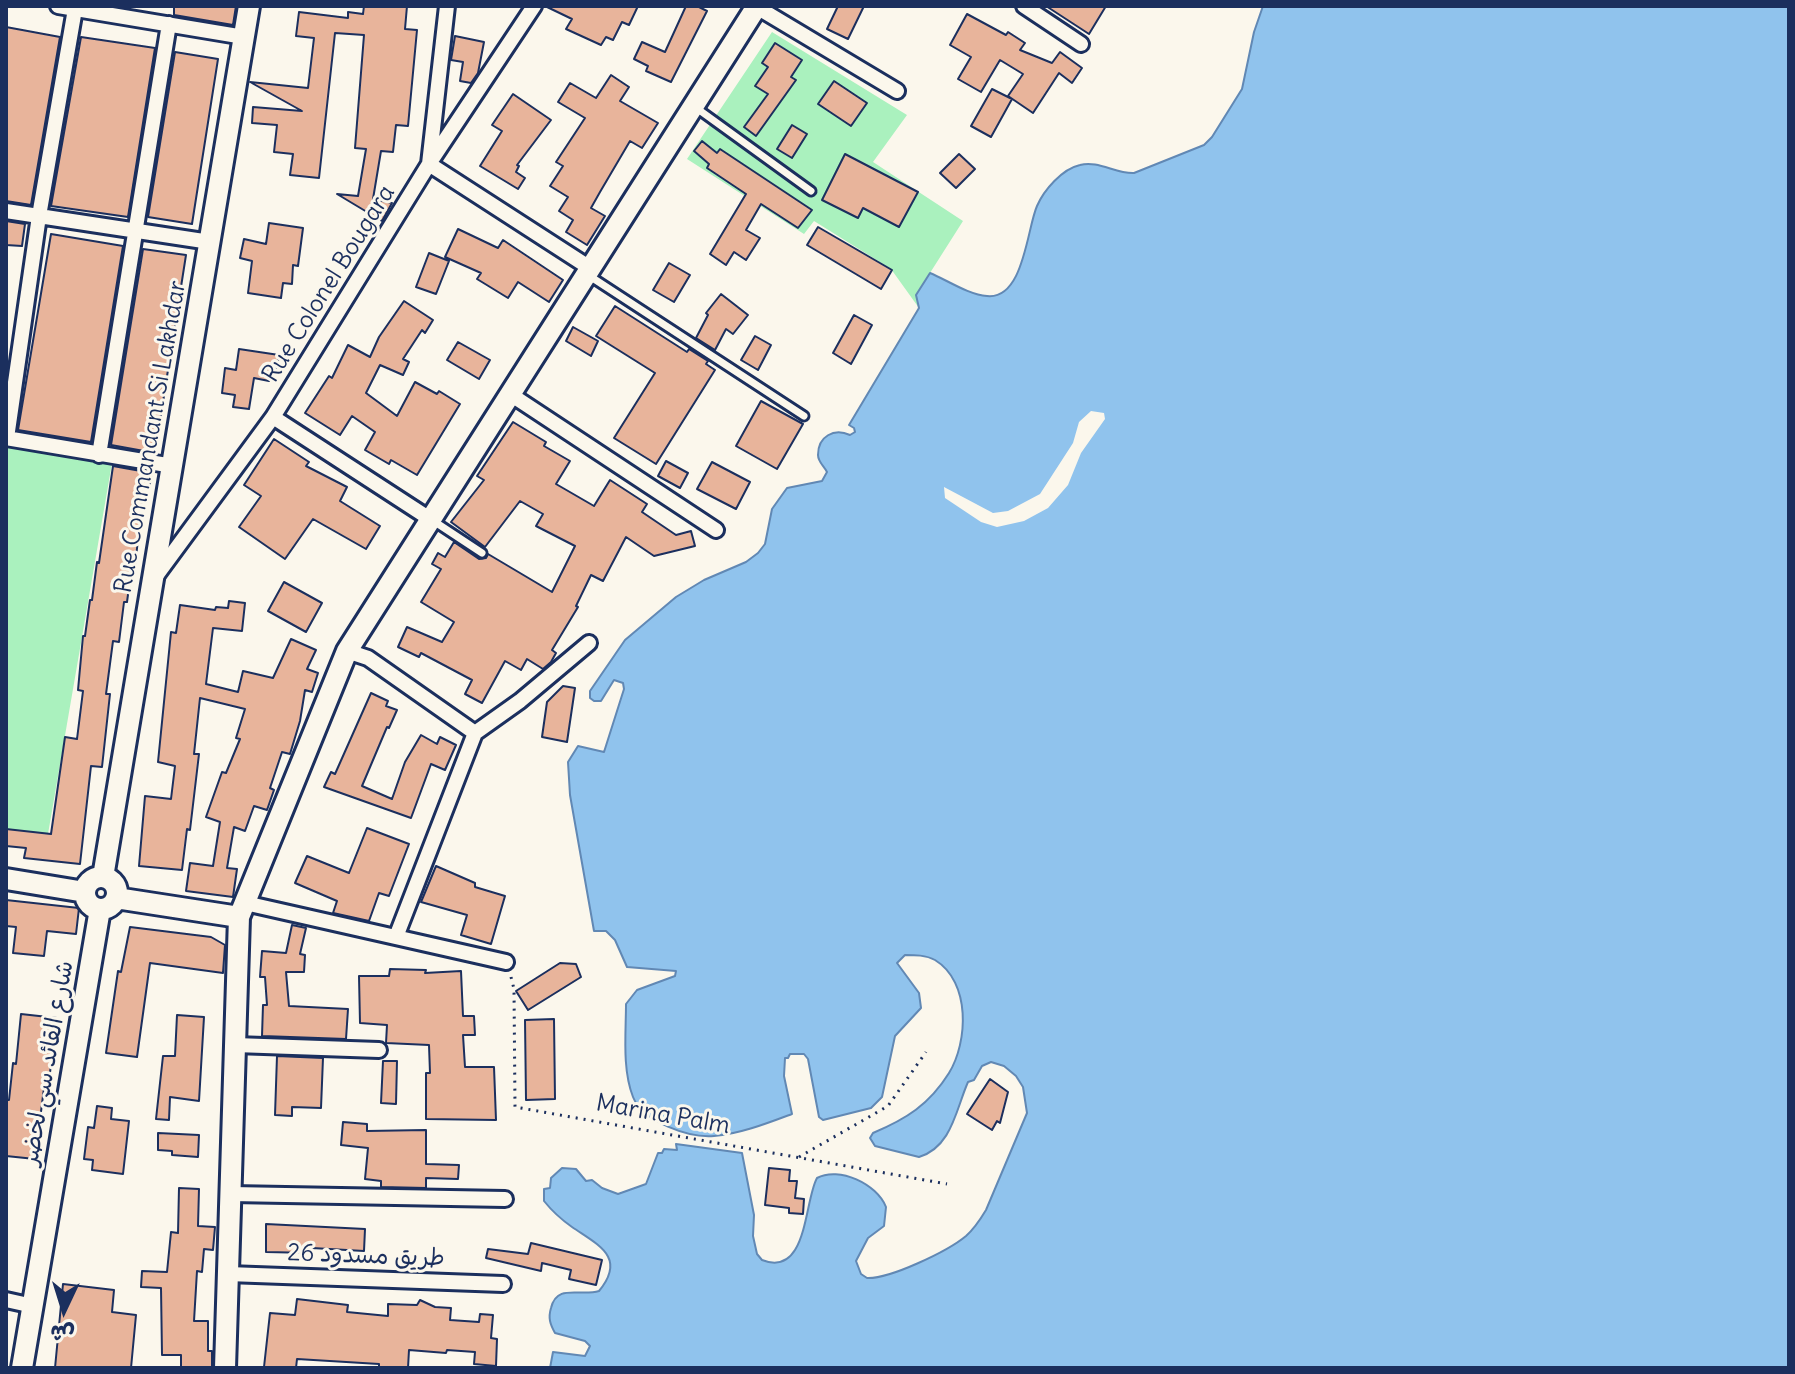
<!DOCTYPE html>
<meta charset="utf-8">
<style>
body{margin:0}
#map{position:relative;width:1795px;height:1374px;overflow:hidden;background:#fbf7ec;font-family:Delius,"Playpen Sans Arabic",sans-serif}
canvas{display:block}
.frame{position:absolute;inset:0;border:8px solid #1b2f5e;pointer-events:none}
.north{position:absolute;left:24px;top:1270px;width:80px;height:80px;-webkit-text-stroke:6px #fbf7ec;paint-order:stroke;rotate:184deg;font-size:22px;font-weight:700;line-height:32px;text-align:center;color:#1b2f5e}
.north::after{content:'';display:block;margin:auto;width:28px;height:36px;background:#1b2f5e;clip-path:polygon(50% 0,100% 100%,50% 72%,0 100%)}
</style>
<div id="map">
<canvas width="1795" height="1374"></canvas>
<div class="frame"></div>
<div class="north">ش</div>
</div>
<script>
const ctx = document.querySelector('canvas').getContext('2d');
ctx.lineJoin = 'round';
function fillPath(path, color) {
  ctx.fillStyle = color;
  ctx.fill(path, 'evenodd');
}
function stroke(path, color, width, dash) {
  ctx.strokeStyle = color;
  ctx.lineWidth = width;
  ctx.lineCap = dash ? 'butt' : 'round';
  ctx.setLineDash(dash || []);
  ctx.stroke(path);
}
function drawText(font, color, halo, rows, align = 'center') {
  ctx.font = font + ' Delius,"Playpen Sans Arabic",sans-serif';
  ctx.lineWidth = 6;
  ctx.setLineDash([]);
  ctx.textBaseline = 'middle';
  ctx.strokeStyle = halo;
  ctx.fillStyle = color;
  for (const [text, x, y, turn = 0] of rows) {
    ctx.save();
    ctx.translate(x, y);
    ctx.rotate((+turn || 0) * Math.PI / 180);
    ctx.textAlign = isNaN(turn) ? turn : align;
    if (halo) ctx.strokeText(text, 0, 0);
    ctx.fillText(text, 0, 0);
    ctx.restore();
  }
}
const green = new Path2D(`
 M772 32 907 115 873 162 963 221 916 295 919 308 891 269 814 221 804 234 687 159Z
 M6 447 112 463 48 834 6 829Z`);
const water = new Path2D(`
 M1263 6H1789V1368H550L553 1352 585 1356 590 1346 585 1341 555 1333C550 1324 548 1318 551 1308 557 1283 580 1297 599 1291 627 1257 598 1245 572 1227 562 1220 552 1211 544 1201V1189L550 1188 551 1178 562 1168 576 1169 586 1181 592 1180 602 1188 618 1194 646 1184 658 1153H662L664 1149 677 1150 676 1144 742 1153 754 1215 753 1236 757 1254 762 1260C808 1278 804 1201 817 1178 839 1166 877 1184 886 1207L884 1226 868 1238 856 1261 861 1274 867 1278C890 1279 948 1251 966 1236 975 1228 980 1220 986 1210L1027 1113 1023 1087 1016 1076 1004 1066 991 1062 982 1066 974 1080 968 1082C956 1109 952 1147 919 1157L875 1146 870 1138 873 1133C906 1119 929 1105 949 1073 968 1042 971 982 935 960 926 955 915 955 905 955L897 963 919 993 921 1008 895 1036 882 1097 871 1108 823 1120 819 1117 808 1059 804 1054H790L788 1058H785L784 1076 792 1114C768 1123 740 1134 714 1136 689 1138 643 1122 633 1097 622 1069 626 1033 626 1004L637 990 675 976 676 971 627 967 615 940 606 931H594L570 795 568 762 578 746 604 752 624 689 623 683 614 680 601 701H594L590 698V691L625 640 676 597 704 580 746 562 758 553 765 544 772 509 787 488 822 481 827 472C824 466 818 462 818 455 818 436 834 428 850 435L855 432 854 428 849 425 919 308 916 295 930 273C947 280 969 295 987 296 1024 300 1027 228 1037 206 1044 190 1062 169 1080 165 1098 160 1116 174 1134 173L1204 145 1212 137 1242 89 1254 32Z`);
const pier = new Path2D(`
 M1091 411 1104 413 1105 419 1081 453 1068 485 1048 508 1024 521 997 527 981 522 945 498 944 487 993 513 1008 511 1040 494 1073 443 1079 422Z`);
const building = new Path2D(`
 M174 6H236L233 25 174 15Z
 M364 6H407L405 29 417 30 408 126 396 125 393 152 381 151 373 199 392 203 382 221 337 194 358 196 366 149 355 148 364 35 335 33 319 178 290 175 293 154 274 152 277 125 252 123 253 107 302 111 250 82 308 88 314 38 296 36 299 12 348 18V12L363 14Z
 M545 6H638L629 25 622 22 613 40 606 37 601 45 566 29 572 19Z
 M686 6H697L707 11 671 82 646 71 648 66 634 59 642 42 665 52Z
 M838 6H864L848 39 827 29Z
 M1046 6H1106L1089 34Z
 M967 14 1006 35 1008 32 1025 43 1020 50 1052 63 1060 52 1082 68 1072 83 1059 73 1033 113 1008 96 1023 74 1000 60 981 92 958 79 971 57 950 45Z
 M6 27 60 37 31 205 6 201Z
 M455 36 484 42 478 73 471 83 460 81 463 62 451 60Z
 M81 37 155 48 128 217 51 206Z
 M775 43 802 60 791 77 796 80 756 136 744 127 768 94 755 86 768 67 762 63Z
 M175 52 218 59 192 224 148 217Z
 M611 75 629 87 620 101 658 123 642 148 630 141 600 192 591 208 605 216 587 245 566 232 573 220 559 211 568 197 550 186 563 166 556 162 585 118 558 102 570 83 596 98Z
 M834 81 867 103 851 126 818 104Z
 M992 89 1012 99 991 137 971 126Z
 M513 94 551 120 517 165 519 166 516 172 525 178 518 189 480 166 502 131 492 125Z
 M792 125 807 134 792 158 777 149Z
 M702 141 717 153 720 149 812 210 798 228 761 204 746 230 760 238 746 260 734 252 726 265 710 254 746 194 707 168 709 164 694 151Z
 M845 154 918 192 899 227 863 208 858 218 822 200Z
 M959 154 975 169 956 188 940 173Z
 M6 221 25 224 22 246 6 245Z
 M269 223 303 228 298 266 293 265 292 284 283 283 281 298 248 293 252 261 240 258 244 239 266 244Z
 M818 227 892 270 881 289 807 245Z
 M458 229 498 248 503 240 563 280 549 302 518 282 508 298 477 279 481 273 445 257Z
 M51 234 123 246 91 442 18 430Z
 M143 249 186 255 155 453 111 445Z
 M429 253 449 261 436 294 416 287Z
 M669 263 690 275 674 302 653 290Z
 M721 294 748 315 733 334 726 329 715 350 696 338 708 315 706 313Z
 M404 301 433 320 425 333 422 330 403 359 409 362 403 375 380 365 366 393 397 416 415 382 437 394 439 391 460 404 417 475 391 460 389 464 365 450 375 432 352 416 340 435 305 413 329 376 332 378 348 345 370 357 379 337Z
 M615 306 687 352 689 349 708 361 706 364 715 370 656 464 614 438 655 373 596 336Z
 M854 315 872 325 851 364 833 353Z
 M573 327 598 341 591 356 566 341Z
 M755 336 771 345 758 370 741 360Z
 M458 342 490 360 479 379 447 360Z
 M239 349 279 355 277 368 271 367 269 381 254 378 249 409 233 407 235 395 222 393 225 368 236 370Z
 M761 401 803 424 777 469 736 446Z
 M513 422 546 442 544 446 570 461 556 484 594 506 610 480 647 504 642 512 676 535 691 531 695 546 654 556 626 537 603 581 591 575 576 606 578 607 552 650 556 653 551 662 543 669 527 659 521 670 505 661 482 703 465 694 472 680 421 653 419 657 398 647 407 627 442 642 454 622 421 602 441 569 432 564 438 553 445 557 454 542 479 559 486 558 488 554 552 592 575 546 536 526 543 514 520 501 485 547 451 522 484 480 477 476Z
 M274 439 309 462 306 466 347 487 340 501 380 526 366 549 313 519 285 559 239 527 261 496 244 485Z
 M666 461 688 473 680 488 658 476Z
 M712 462 750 482 736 509 697 489Z
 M113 466 152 473 149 488 144 487 135 566 132 565 127 602H124L119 642 113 641 106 694H110L102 767 91 766 80 864 24 858 26 848 6 846V829L51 834 65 737 77 739 83 691 78 690 83 636H85L90 600H92L97 562 99 563Z
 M284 582 322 603 306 632 268 611Z
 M229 601 245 603 242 631 213 628 206 684 238 692 243 671 273 678 291 639 316 650 307 669 318 673 312 692 305 690 300 721 290 754 282 752 270 788 274 790 267 810 254 806 245 831 234 827 227 868 237 869 233 897 186 891 190 863 213 866 220 822 206 817 222 772 226 773 240 739 236 738 245 709 200 698 194 754H199L190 830 187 829 182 870 139 866 145 796 171 799 175 766 158 762 171 632 176 633 180 605 215 610 216 607 228 608Z
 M563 686 575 688 567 742 542 737 547 702Z
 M371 693 388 701 386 706 397 710 389 728 387 727 362 786 392 799 405 762 421 735 437 744 440 737 456 745 445 770 431 764 411 818 324 787 331 772 335 774Z
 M367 828 409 844 389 896 379 893 369 921 333 913 337 901 295 883 307 856 349 873Z
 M436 866 475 883V887L505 896 491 944 461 935 467 915 421 902Z
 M6 900 79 908 76 934 47 931 44 956 13 953 16 927 6 926Z
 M292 925 306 928 300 954 305 955 304 972H286L289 1006 348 1009 346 1039 262 1036 263 1005H267L265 977H260L262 951 286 953Z
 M130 927 211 937 225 945 223 973 150 963 137 1057 106 1053 118 971 121 972Z
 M560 963 576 964 581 977 528 1010 516 991Z
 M390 969 426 970 425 973 461 971 463 1016H474L475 1035H463L465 1067H494L496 1120 426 1119V1073H430L429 1045 386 1043 387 1025 360 1023 359 976H389Z
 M21 1014 57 1018 48 1088H44L35 1159 6 1156V1100H9L13 1063 16 1064Z
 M177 1015 204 1017 199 1101 170 1097 169 1120 156 1119 163 1056H175Z
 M554 1019 555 1099 526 1100 525 1020Z
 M277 1056 323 1058 321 1108 292 1107V1116L275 1115Z
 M383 1061H397L396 1104 381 1103Z
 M990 1079 1008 1092 1000 1123 997 1121 992 1130 967 1114Z
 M97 1106 112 1108 111 1119 129 1121 123 1174 92 1170 93 1160 84 1159 88 1127 94 1128Z
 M343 1122 367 1124V1131L426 1130V1164L459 1165 458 1179 426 1178V1188L381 1187V1181L365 1179 368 1148 341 1145Z
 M158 1133 199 1135 198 1157 172 1155V1151L158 1150Z
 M769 1168 790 1170 789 1181H797L795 1198 804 1199 803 1214 789 1213V1208L765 1205Z
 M179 1188 199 1189 198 1226 215 1227 213 1250 204 1249 202 1272 197 1271 194 1321H208V1351H212V1368H181V1355H162L161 1288 141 1287 142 1271 167 1272 171 1232 178 1233Z
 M266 1224 365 1229 364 1251 312 1248V1253L266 1252Z
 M531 1243 602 1260 596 1285 569 1279 571 1270 542 1263 541 1271 486 1258 488 1249 528 1254Z
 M63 1284 114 1290 112 1312 136 1315 131 1368H55Z
 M297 1299 348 1305 347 1312 388 1316V1304L417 1305 420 1300 435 1307 451 1308 450 1320 479 1322 480 1314 493 1315 491 1338 497 1339 496 1366 474 1364 475 1352 447 1350 446 1353 409 1350 408 1368H379V1364L297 1359 296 1368 264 1367 270 1313 295 1315Z`);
const path = new Path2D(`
 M511 977 514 989 515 1107 947 1184
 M799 1157 888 1106 926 1052`);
const lane = new Path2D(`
 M695 107 811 191
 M588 275 804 416
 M432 520 482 553`);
const street = new Path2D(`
 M58 6 244 37
 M447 6 429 164 590 268
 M755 6 897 91
 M1024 6 1081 44
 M6 211 210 242
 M510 394 716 530
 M273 417 430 519
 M6 438 173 466
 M7 438 39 216 75 9
 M99 455 169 24
 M156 576 273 417 429 164 534 6
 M347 651 368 658 475 733
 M245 903 506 962
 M396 937 475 733 520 701 589 643
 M235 1045 379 1050
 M231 1194 505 1199
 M228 1274 503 1284
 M6 1300 33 1306`);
const secondary = new Path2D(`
 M103 877 249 6
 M85 893a16 16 0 1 1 32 0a16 16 0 1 1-32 0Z
 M6 879 85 892
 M116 898 239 917
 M22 1368 100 909
 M225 1368 239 917 347 651 757 6`);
const streetNames = [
 ["Rue Colonel Bougara",329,284,-58],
 ["Rue Commandant Si Lakhdar",151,437,-80],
 ["شارع القائد سي لخضر",48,1063,-80],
 ["Marina Palm",663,1115,10],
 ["طريق مسدود 26",366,1256,2]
];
fillPath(green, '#aaf1be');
fillPath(water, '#90c3ed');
stroke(water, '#6188b4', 2);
fillPath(pier, '#fbf7ec');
fillPath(building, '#e8b49b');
stroke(building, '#1b2f5e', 2);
stroke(lane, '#1b2f5e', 13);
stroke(street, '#1b2f5e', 20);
stroke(secondary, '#1b2f5e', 26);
stroke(path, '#1b2f5e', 3, [2, 6]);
stroke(lane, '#fbf7ec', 7);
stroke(street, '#fbf7ec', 14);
stroke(secondary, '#fbf7ec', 20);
drawText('24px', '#1b2f5e', '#fbf7ec', streetNames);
</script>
